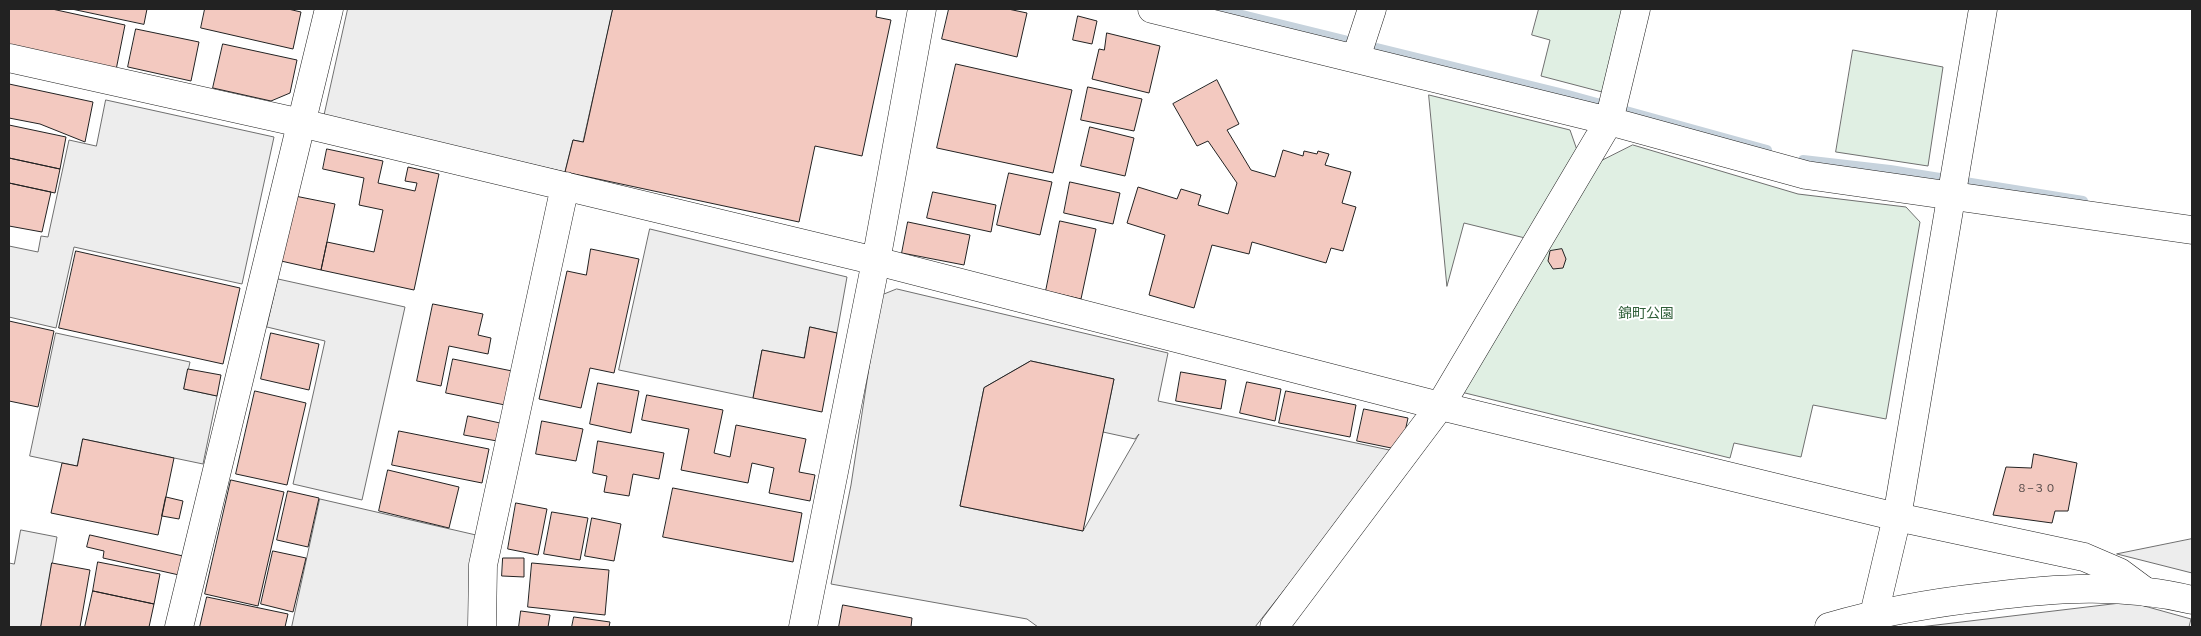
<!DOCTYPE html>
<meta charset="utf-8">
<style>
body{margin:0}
#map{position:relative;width:2201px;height:636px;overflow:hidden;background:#fff;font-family:Helvetica,sans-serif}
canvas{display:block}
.frame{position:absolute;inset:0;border:10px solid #222;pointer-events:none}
</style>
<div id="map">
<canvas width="2201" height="636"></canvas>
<div class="frame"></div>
</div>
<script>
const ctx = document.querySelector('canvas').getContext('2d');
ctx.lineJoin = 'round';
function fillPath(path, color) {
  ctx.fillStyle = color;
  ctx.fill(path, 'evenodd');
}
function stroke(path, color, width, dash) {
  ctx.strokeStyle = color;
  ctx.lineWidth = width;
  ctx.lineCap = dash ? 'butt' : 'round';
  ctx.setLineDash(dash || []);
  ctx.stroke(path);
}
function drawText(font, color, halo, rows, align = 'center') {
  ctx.font = font + ' Helvetica,"Noto Sans JP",sans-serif';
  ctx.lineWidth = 4;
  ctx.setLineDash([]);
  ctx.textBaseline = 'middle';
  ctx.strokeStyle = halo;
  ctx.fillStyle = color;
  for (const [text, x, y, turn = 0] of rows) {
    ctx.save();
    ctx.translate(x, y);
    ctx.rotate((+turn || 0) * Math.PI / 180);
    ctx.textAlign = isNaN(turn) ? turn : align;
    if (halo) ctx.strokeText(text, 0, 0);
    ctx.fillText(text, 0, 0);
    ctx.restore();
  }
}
const green = new Path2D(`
 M1539 9H1624L1602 92 1541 76 1550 40 1532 35Z
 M1853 50 1943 67 1928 166 1836 152Z
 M1429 95 1570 130 1577 150 1525 238 1464 223 1447 286Z
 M1633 145 1798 194 1906 207 1920 222 1886 419 1813 405 1801 457 1734 443 1730 458 1461 392 1601 161Z`);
const parking = new Path2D(`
 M348 9H613L583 142 573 140 565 172 324 117Z
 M106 100 274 137 242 284 74 247 56 328 9 317V246L38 252 41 236 48 237 69 140 96 146Z
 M650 229 847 277 837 333 810 327 804 358 762 350 753 398 619 370Z
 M278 279 405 307 362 500 293 484 325 341 267 327Z
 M897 289 1168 353 1158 401 1394 451 1255 627H1038L1027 619 831 584 851 485 880 296ZM1031 361 1114 379 1103 432 1135 439 1139 434 1083 531 960 506 984 388Z
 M56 333 190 362 184 389 217 396 203 464 83 439 77 466 30 456Z
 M320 499 476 535 470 627H292Z
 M21 530 57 537 41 627H9V563L14 564Z
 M2192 539V573L2117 554Z
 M2130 602 2191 619 2189 627H1920Z`);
const stream = new Path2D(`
 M1218 9 1568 95 1767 150
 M1803 160 1890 170 2083 201`);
const building = new Path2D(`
 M9 9H52L125 25 116 70 9 46Z
 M72 9H147L144 24Z
 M205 9H288L301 12 293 49 201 28Z
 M613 9H877L876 17 891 20 862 156 815 146 799 222 565 172 573 140 583 142Z
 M949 9H1008L1027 13 1017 57 942 39Z
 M1078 16 1097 21 1092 44 1073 40Z
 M136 29 199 42 191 81 128 67Z
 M1107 33 1160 46 1149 93 1092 79 1099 49 1104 50Z
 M223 44 297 60 290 93 271 101 213 88Z
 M956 64 1072 90 1053 173 937 148Z
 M1217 80 1239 124 1227 130 1251 170 1275 177 1283 150 1303 156 1304 151 1317 154 1318 151 1329 154 1325 165 1351 172 1342 203 1356 207 1343 251 1331 248 1326 263 1252 242 1249 254 1212 245 1194 308 1149 295 1165 235 1127 223 1138 187 1177 199 1181 189 1201 195 1198 205 1228 214 1237 183 1208 141 1197 146 1173 104Z
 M9 84 93 102 85 142 40 124 9 118Z
 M1088 87 1142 99 1134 131 1081 120Z
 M9 125 66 137 60 169 9 158Z
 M1090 127 1134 138 1125 176 1081 166Z
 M327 149 383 161 378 183 415 191 417 183 405 181 408 167 439 174 414 290 321 270 327 242 374 252 383 210 359 205 364 178 323 169Z
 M9 158 60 169 55 193 9 183Z
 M1009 173 1052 182 1040 235 997 225Z
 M1070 182 1120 193 1113 224 1064 213Z
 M9 183 51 192 42 232 9 226Z
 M933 192 996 205 991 232 927 218Z
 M295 196 335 204 321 270 281 261Z
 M1060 221 1096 229 1081 299 1046 291Z
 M908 222 970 235 964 265 902 253Z
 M591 249 639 259 614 373 590 368 581 408 539 399 567 271 586 275Z
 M1562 249 1566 259 1563 268 1553 269 1548 261 1550 251Z
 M76 251 240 288 223 364 59 328Z
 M433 304 483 314 478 335 491 338 488 354 449 346 441 386 417 381Z
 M9 321 54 331 38 407 9 401Z
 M810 327 837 333 822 412 753 398 762 350 804 358Z
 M271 333 319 344 309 390 261 379Z
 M453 359 517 372 510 406 446 393Z
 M1031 361 1114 379 1083 531 960 506 984 388Z
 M188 369 221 375 217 396 184 389Z
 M1181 372 1226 380 1221 409 1176 401Z
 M1247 382 1281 389 1275 421 1240 413Z
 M598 383 639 391 631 433 590 424Z
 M255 391 306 403 287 485 236 474Z
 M1286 391 1356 405 1350 437 1279 423Z
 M647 395 723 410 714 453 730 457 736 425 806 439 799 472 815 475 810 501 769 493 774 468 752 463 748 483 681 470 689 429 642 420Z
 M1364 409 1408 418 1401 450 1357 441Z
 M468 416 500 423 497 441 464 435Z
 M542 421 583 429 576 461 536 454Z
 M399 431 489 449 482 483 392 465Z
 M83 439 174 458 158 535 51 513 62 463 77 466Z
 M598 441 664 453 659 479 633 474 629 496 604 492 607 476 593 473Z
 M2034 454 2077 463 2068 511H2055L2052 523 1993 515 2006 467 2031 468Z
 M388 470 459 487 449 528 379 511Z
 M231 480 284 492 258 606 205 594Z
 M673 488 802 513 793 562 663 537Z
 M288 491 319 498 308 547 277 540Z
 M166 497 183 501 179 519 162 516Z
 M516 503 547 509 538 555 508 549Z
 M552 512 588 518 580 560 544 554Z
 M592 518 621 524 614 561 585 556Z
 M90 535 183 556 179 575 103 558 104 551 87 547Z
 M273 551 306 558 293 612 261 604Z
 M503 558H524V577L502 576Z
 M98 562 160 574 154 604 93 591Z
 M52 563 90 570 80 627H41Z
 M532 563 609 570 605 615 528 607Z
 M93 591 154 604 149 627H85Z
 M207 597 288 614 285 627H200Z
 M843 605 912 618 911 627H839Z
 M521 611 550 615 548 627H519Z
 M574 617 610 622 609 627H572Z`);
const street = new Path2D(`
 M1152 9 1609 121 1806 175 2192 230
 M9 58 301 123 876 261 1440 406 1897 517 2084 557 2119 572 2146 592
 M1356 58 1372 9
 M482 627 483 565 565 186
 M803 627 876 261 922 9
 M1274 627 1440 406 1609 121 1636 9`);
const secondary = new Path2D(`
 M179 627 329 9
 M1829 627C1880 612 1931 603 1985 597 2054 588 2124 583 2192 600
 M1871 627 1897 517 1983 9`);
const numberNames = [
 ["８−３０",2036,489]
];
const parkNames = [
 ["錦町公園",1646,314]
];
fillPath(green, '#e0efe3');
stroke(green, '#6f6f6f', 1);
fillPath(parking, '#ededed');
stroke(parking, '#6f6f6f', 1);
stroke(stream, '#c7d3dd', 10);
fillPath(building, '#f3c9c0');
stroke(building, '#222', 1);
stroke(street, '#222', 29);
stroke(secondary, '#222', 29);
stroke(street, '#fff', 28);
stroke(secondary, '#fff', 28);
drawText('11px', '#564c4a', null, numberNames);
drawText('14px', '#2f5e38', '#fff', parkNames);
</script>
